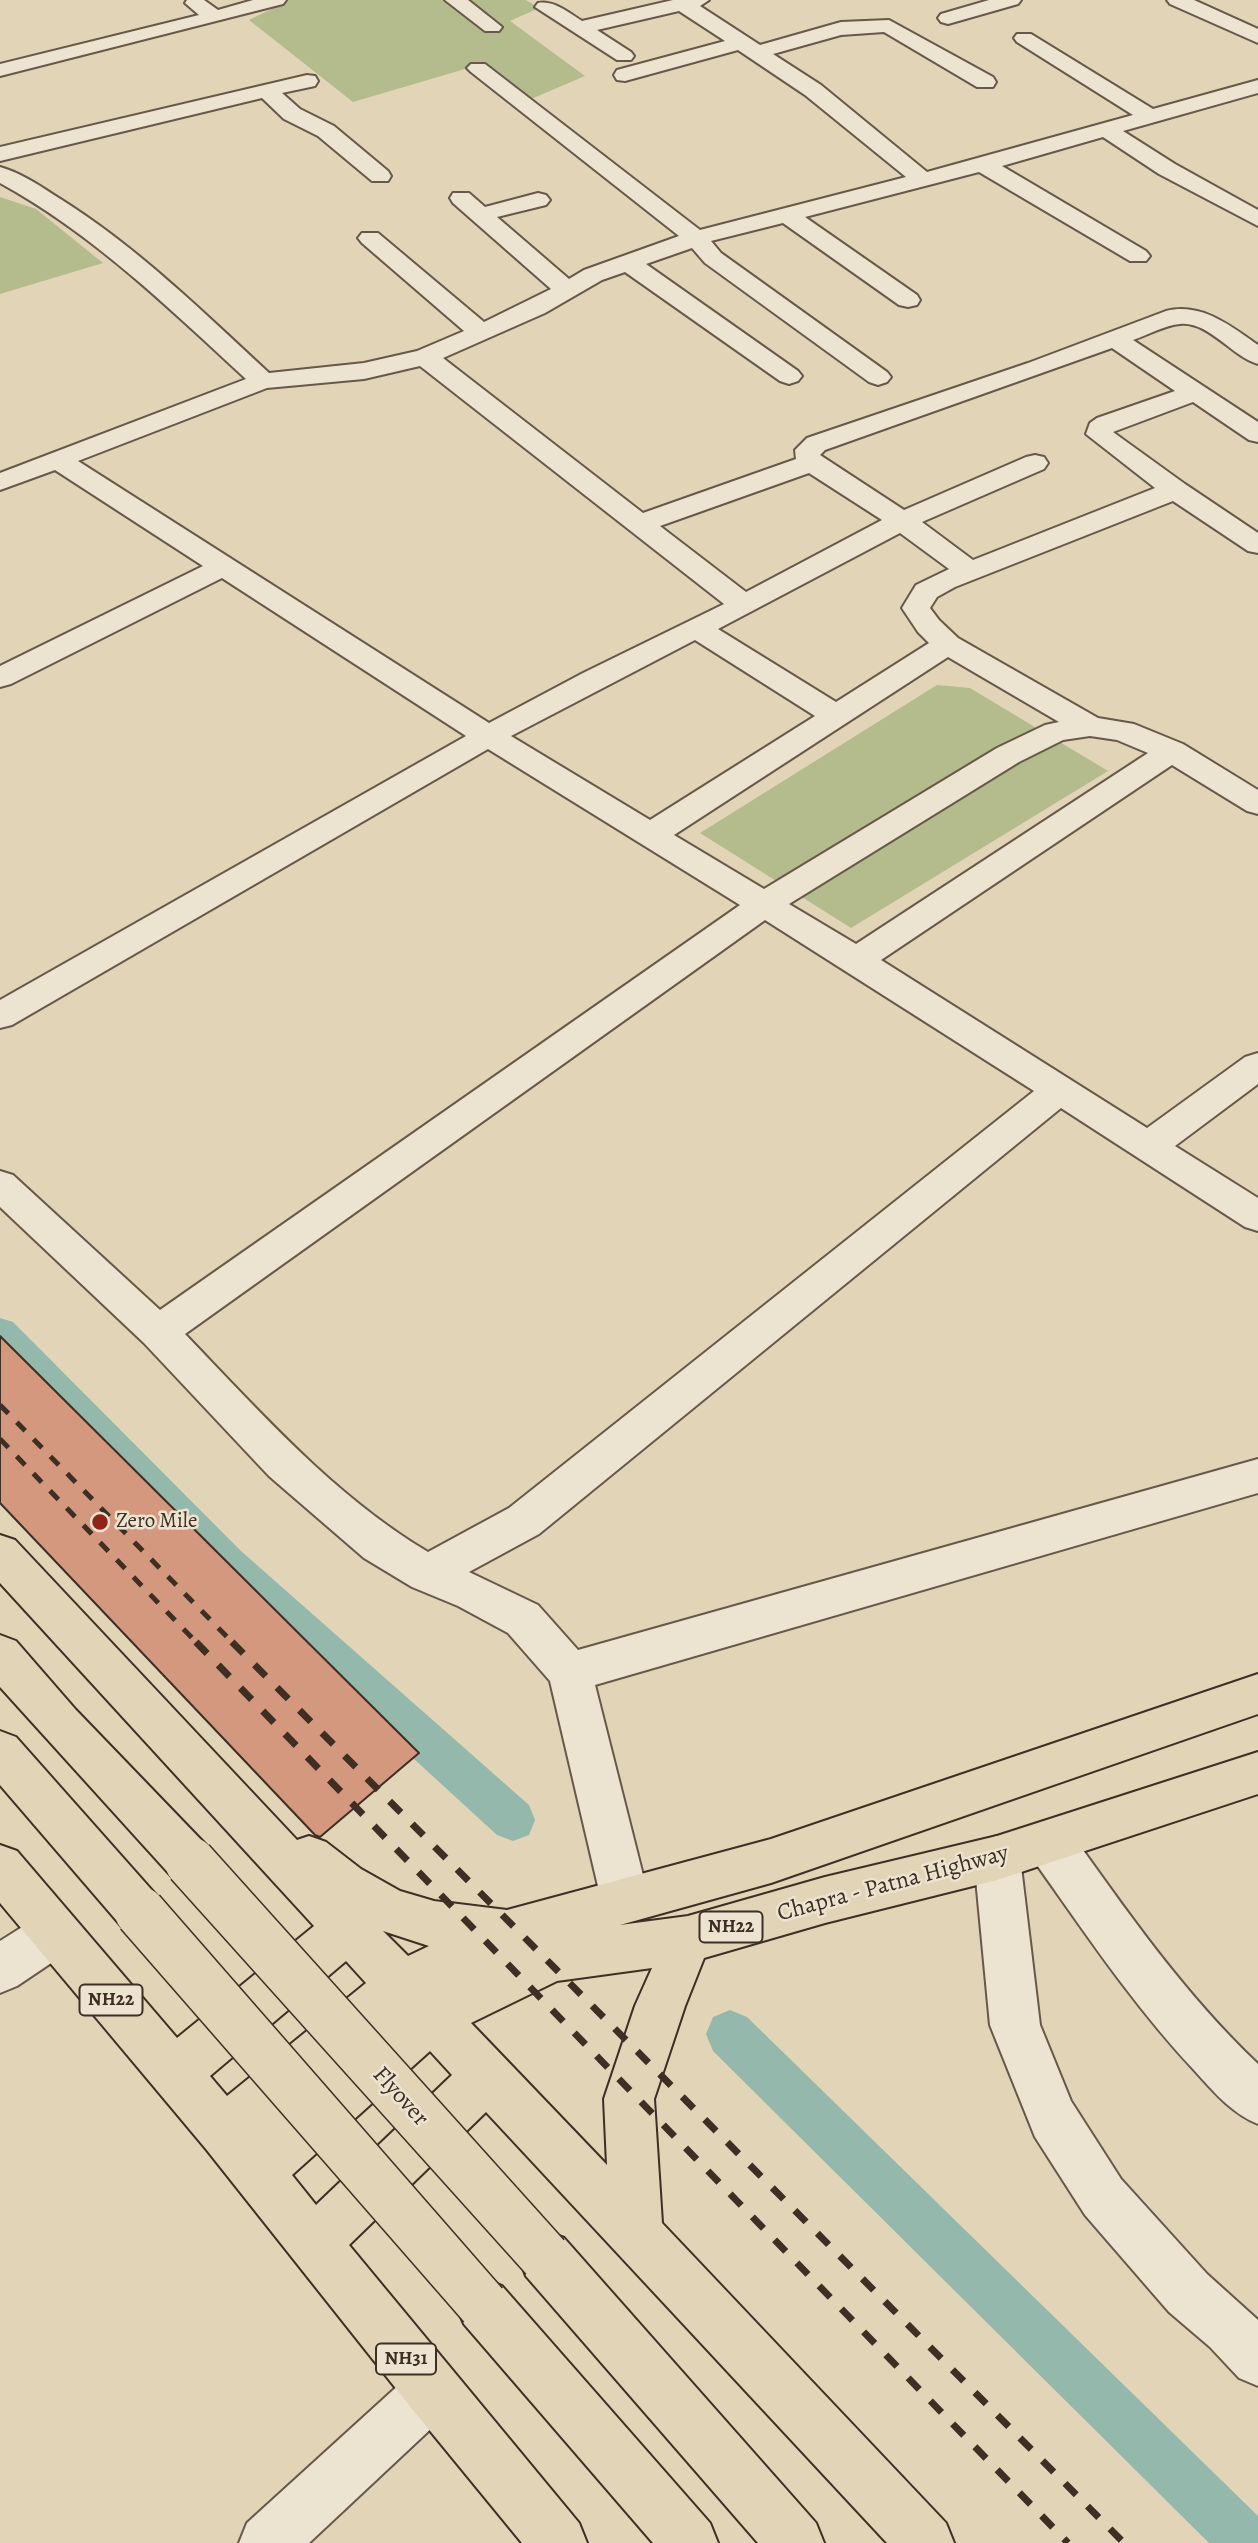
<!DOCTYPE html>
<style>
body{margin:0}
canvas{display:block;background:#e1d4b7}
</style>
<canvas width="1258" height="2543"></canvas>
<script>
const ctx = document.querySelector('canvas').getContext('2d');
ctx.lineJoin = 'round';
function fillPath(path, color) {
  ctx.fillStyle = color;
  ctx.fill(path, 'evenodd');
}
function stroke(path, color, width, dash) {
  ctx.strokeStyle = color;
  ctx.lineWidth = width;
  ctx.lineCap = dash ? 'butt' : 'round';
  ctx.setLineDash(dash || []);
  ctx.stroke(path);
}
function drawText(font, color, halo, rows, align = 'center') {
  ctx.font = font + ' Alegreya,serif';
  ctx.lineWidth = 5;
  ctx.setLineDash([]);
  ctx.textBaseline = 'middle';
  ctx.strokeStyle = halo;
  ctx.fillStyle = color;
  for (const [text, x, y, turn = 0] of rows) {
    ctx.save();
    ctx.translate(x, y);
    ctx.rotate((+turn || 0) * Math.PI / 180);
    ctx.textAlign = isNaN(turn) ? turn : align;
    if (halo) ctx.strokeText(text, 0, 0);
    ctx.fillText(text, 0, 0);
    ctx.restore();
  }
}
const green = new Path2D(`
 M283 0H526L539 8 510 21 585 76 531 99 482 64 353 102 249 20 286 2Z
 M0 197 36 209 103 263 0 294Z
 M937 685 970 688 1108 771 851 928 700 833Z`);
const canal = new Path2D(`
 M0 1318 13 1322 241 1551 529 1805 535 1820 529 1835 513 1841 497 1835 213 1575 0 1357Z
 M730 2010 747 2017 1258 2516V2543H1209L713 2051 706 2034 713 2017Z`);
const building = new Path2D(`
 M0 1336 419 1753 320 1837 315 1835 0 1503Z`);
const minor = new Path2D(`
 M187 0H204L218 10 253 0H286L283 4 0 76V64L199 15 185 3Z
 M445 0H468L502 27 499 31H485Z
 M673 0H709L700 6 760 45 841 22 889 20 993 77 996 82 993 87H977L884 32 841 35 773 54 821 85 927 172 1133 115 1017 42 1014 38 1017 34H1031L1153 109 1258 80V93L1123 131 1175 164 1258 210V226L1159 174 1103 137 1002 166 1146 251 1150 256 1146 261H1130L979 172 805 217 917 295 920 300 917 305 908 307 899 305 783 223 711 241 721 253 887 372 891 377 887 382 878 385 869 382 705 263 692 248 646 264 798 371 802 376 798 381 789 384 780 381 625 272 602 280 545 313 443 358 643 513 796 459 795 450 807 438 1028 363 1166 311C1201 302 1231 326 1258 345V364C1232 357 1209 321 1180 324 1165 325 1148 335 1133 340L1258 422V442L1249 440 1193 402 1113 432 1185 484 1258 533V553L1248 551 1173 501 955 587 937 597 930 608 939 620 958 638 1098 718 1134 724 1183 744 1258 790V814L1247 811 1172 765 881 960 1147 1128 1245 1057 1258 1053V1084L1175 1146 1258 1198V1231L1245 1227 1061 1108 539 1534 469 1572 538 1605 578 1650 1258 1459V1493L595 1685 649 1899 642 1915 625 1922 608 1915 601 1899 550 1681 508 1633 458 1606 412 1587 364 1558 269 1476 144 1343 0 1207V1171L13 1175 160 1310 740 905 488 749 12 1025 0 1028V1000L466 736 222 578 11 684 0 687V666L203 566 55 470 0 490V473L246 379C168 307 93 234 0 183V167C22 173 43 188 62 200 138 248 203 312 269 373L364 363 417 351 464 331 362 243 358 238 362 233H378L484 322 551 289 453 203 450 198 453 193H469L485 207 538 193 546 195 550 200 546 205 497 217 569 279 584 270 679 236 471 72 467 68 471 64H485L700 230 906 177 805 95 738 50 625 81 617 80 614 75 617 70 725 41 679 11 597 30 631 52 634 56 631 60H617L535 7 538 3C554 0 569 13 582 21ZM1112 348 1175 391 1097 418 1090 423 1086 434 1155 488 973 560 922 522 1044 469 1048 463 1044 457 1035 455 1026 457 904 510 820 455 825 450ZM420 366 724 604 583 673 489 723 78 461 267 388 364 379ZM809 473 882 520 746 592 660 526ZM900 533 949 569 916 585 902 608 918 632 929 643 836 702 718 629ZM695 640 815 716 650 820 511 736ZM948 657 1059 722 1045 725 997 748 764 889 674 835ZM1090 736 1117 740 1148 753 856 944 789 904 1019 762 1063 740ZM765 920 1034 1091 509 1508 428 1552C334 1496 260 1412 185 1334Z
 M989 0H1021L1018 4 948 24 941 22 938 18 941 14Z
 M1167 0H1194L1258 29V43L1170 4Z
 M307 75 315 76 318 81 315 86 282 93 300 109 334 126 388 171 391 176 388 181H372L318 136 284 119 262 98 0 161V147Z
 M1049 1820 1066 1826C1125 1909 1184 1994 1258 2064V2124C1231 2113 1213 2091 1194 2070 1133 2005 1083 1930 1032 1858L1026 1842 1032 1826Z
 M997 1836 1014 1842 1020 1858 1040 2025 1071 2101 1121 2179 1207 2274 1258 2320V2386L1239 2378 1210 2347 1169 2312 1085 2215 1035 2137 990 2025 974 1858 980 1842Z
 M55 1910 72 1917 79 1933 72 1949 17 1986 0 1993V1941L38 1917Z
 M432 2364 451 2372 459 2391 451 2410 309 2543H239L247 2523 413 2372Z`);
const highway = new Path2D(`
 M0 1535 15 1540 297 1840 309 1836 326 1842 361 1869 400 1891 434 1901 507 1910 771 1839 1258 1674V1714L771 1883 620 1925 688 1916 825 1877 997 1836 1258 1752V1794L997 1880 825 1923 704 1958 685 2006 654 2099 662 2223 946 2523 954 2543H887L486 2112 349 2245 579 2523 587 2543H522L413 2410 206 2149 0 1903V1845L17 1851 177 2038 314 1926 0 1583ZM383 1931 429 1946 408 1956ZM346 1961 366 1983 227 2096 210 2076ZM652 1968 635 2006 604 2099 607 2165 471 2023 557 1981ZM430 2051 452 2075 316 2205 292 2175Z
 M0 1635 16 1641 76 1710 207 1846 214 1862 207 1878 190 1884 173 1878 0 1687Z
 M0 1731 16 1737 157 1896 164 1912 157 1928 140 1935 123 1928 0 1785Z
 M545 2231 564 2238 816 2523 824 2543H758L526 2276 519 2257 526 2238Z
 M483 2278 502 2286 710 2523 718 2543H653L464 2324 456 2305 464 2286Z`);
const railFar1 = new Path2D(`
 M0 1405 234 1644
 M0 1439 198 1644`);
const rail = new Path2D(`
 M196 1642 1068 2543
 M232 1642 1124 2543`);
const highwayBridge = new Path2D(`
 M190 1862 545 2257
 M140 1912 483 2305`);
const markers = [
 [100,1522,9,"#8f2418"]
];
const shields = [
 [731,1927,63],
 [111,2000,63],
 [406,2359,60]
];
const shieldNames = [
 ["NH22",731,1927],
 ["NH22",111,2000],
 ["NH31",406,2359]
];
const poiNames = [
 ["Zero Mile",116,1522]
];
const nearStreetnames = [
 ["Chapra - Patna Highway",893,1884,-15],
 ["Flyover",400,2097,48]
];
fillPath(green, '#b4bc8d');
fillPath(canal, '#95b8ac');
fillPath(building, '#d3987d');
stroke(building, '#3e2e24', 2);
stroke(minor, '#675849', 4);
stroke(highway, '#3e2e24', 4);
fillPath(minor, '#ece3d0');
fillPath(highway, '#e1d4b7');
stroke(railFar1, '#3e2e24', 5, [12, 12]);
stroke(rail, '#3e2e24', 7, [16, 16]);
stroke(highwayBridge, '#3e2e24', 53, []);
stroke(highwayBridge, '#e1d4b7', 50);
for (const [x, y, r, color] of markers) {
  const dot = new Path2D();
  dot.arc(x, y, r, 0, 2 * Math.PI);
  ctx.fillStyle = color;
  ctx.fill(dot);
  stroke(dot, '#ece3d0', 2.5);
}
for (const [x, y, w] of shields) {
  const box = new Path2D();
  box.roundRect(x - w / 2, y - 15.5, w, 31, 5);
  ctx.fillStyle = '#ece3d0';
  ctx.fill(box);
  stroke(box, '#3e2e24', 2);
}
drawText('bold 19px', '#3e2e24', null, shieldNames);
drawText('21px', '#3e2e24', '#ece3d0', poiNames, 'left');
drawText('24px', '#3e2e24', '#ece3d0', nearStreetnames);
</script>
